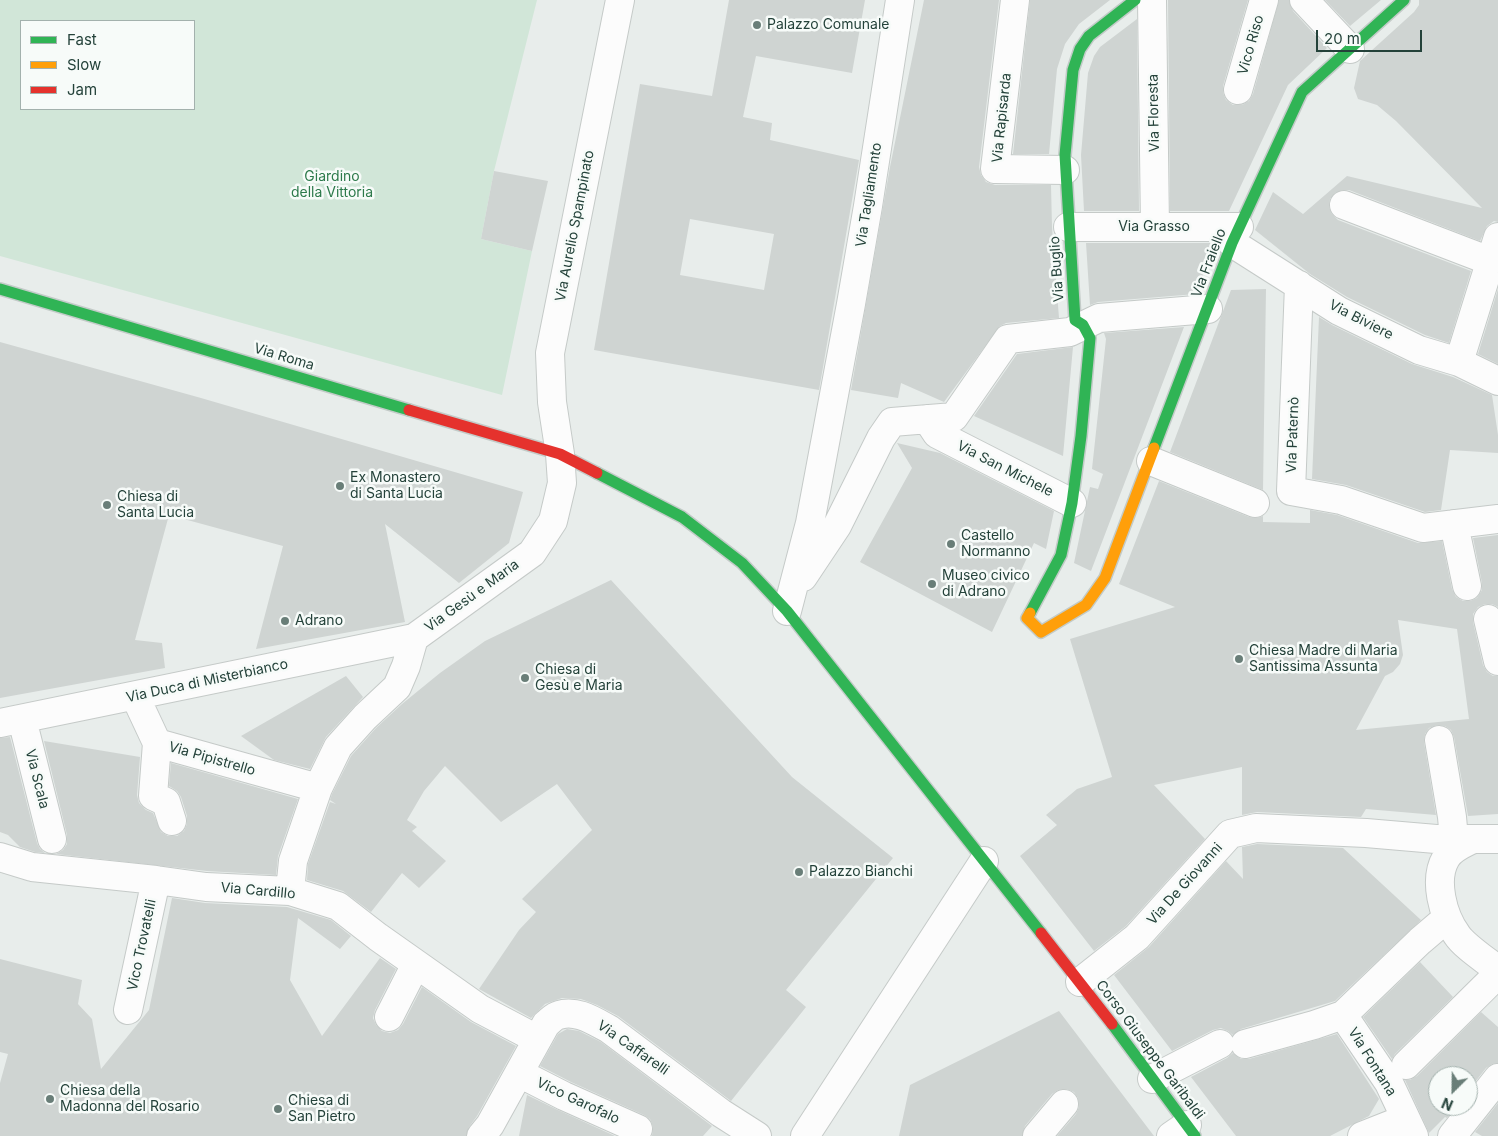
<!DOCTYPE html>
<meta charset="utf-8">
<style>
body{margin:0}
#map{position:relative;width:1498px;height:1136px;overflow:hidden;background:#e8edeb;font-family:Inter,sans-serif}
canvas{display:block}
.legend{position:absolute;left:20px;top:20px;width:175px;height:90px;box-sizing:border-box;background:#f7fbf9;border:1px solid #a3b1ad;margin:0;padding:6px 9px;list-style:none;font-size:15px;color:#24423a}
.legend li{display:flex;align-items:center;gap:10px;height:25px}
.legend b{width:25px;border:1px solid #a3b1ad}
.north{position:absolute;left:1428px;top:1066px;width:50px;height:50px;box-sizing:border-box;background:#f7fbf9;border:1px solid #a3b1ad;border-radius:50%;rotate:203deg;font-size:14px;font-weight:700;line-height:20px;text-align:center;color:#24423a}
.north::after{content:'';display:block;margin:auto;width:18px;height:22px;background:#697e78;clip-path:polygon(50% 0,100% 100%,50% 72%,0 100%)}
.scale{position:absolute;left:1316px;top:30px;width:106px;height:22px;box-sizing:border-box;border:2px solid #24423a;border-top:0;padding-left:6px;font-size:15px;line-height:18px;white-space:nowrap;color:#24423a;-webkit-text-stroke:4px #f7fbf9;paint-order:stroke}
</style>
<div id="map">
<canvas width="1498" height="1136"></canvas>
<ul class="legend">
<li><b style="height:6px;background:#30b455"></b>Fast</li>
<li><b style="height:6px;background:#ff9f0a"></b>Slow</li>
<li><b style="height:6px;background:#e5322d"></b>Jam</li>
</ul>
<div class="north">N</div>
<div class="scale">20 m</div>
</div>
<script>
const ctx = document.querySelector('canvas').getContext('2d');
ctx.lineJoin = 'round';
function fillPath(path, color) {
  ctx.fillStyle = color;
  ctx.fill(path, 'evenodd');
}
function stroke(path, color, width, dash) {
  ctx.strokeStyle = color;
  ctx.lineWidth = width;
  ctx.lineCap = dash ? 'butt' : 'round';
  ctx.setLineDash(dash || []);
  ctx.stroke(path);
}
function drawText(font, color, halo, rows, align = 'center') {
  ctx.font = font + ' Inter,sans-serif';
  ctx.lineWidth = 5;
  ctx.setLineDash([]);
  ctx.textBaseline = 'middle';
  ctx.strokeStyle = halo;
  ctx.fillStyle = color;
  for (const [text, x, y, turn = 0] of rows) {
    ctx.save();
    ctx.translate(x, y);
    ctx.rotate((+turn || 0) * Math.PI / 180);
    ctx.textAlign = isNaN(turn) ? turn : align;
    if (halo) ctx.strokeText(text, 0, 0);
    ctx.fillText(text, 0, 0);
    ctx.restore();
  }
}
const green = new Path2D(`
 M0 0H537L494 171 481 239 532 251 502 395 0 256ZM21 21H194V109H21Z`);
const building = new Path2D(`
 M729 0H865L852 73 756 56 743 117 772 123 770 140 859 160 819 390 594 350 640 84 712 96ZM690 219 774 234 764 290 680 275Z
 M924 0H999L979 167 981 175 986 182 995 185H1051L1052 227 1059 318 1006 323 1000 326 944 402 901 383 898 398 851 390 890 167Z
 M1030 0H1110L1079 24 1065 44 1057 69 1049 154H1013Z
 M1168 0H1248L1223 86V93L1226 100 1233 105H1242L1249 101 1253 94 1279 0H1289L1293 11 1327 48 1288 85 1229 211H1170Z
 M1325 0H1381L1350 26Z
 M1419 0H1498V222L1494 221 1487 226 1480 241 1349 190H1342L1335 193 1330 199 1329 207 1332 214 1338 220 1471 271 1449 343 1425 335 1347 297 1310 274 1255 230 1273 192 1303 214 1347 176 1482 208 1396 121 1377 105 1358 99 1354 88 1360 61 1414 12 1419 5Z
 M1137 19 1139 211H1084L1081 155 1088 73 1094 56 1100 47Z
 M494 171 548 181 532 251 481 239Z
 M1086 243H1215L1196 294 1098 302 1090 305Z
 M1266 289 1263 490 1170 452 1231 290Z
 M1498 289V364L1478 354Z
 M1319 317 1332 325 1412 364 1453 377 1492 395 1498 435V453L1450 450 1441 510 1425 512 1346 485 1312 479Z
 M1184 327 1091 571 1074 563 1090 487 1098 489 1103 474 1092 469 1106 339 1104 333Z
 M0 342 201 398 523 492 509 543 459 583 385 524 405 622 256 649 283 546 169 515 135 640 162 643 165 668 0 698Z
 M1073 347 1063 456 974 416 1017 354Z
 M897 443 940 453 1054 511 1046 549 1034 543 992 632 860 562 912 468Z
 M1159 481 1249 517 1257 518 1263 516V522L1310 523V510L1337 515 1418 543 1442 541 1452 589 1456 597 1463 601H1470L1477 598 1482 590V583L1473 538 1498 535V607L1492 604H1485L1478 607 1473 614V622L1483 665 1487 672 1493 676H1498V814L1468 816 1454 737 1451 730 1445 726 1437 725 1429 728 1425 734 1424 742 1436 815 1366 809 1361 817 1257 812 1242 815V767L1154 785 1205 839 1126 926 1094 951 1020 856 1057 825 1046 815 1077 789 1112 777 1070 639 1175 607 1119 584ZM1398 620 1457 629 1469 719 1356 730 1385 676 1393 672 1400 664 1403 655Z
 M611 580 792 777 893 858 786 990 806 1007 731 1101 618 1016 597 1005 581 999 562 998 545 1004 531 1018 479 989 519 930 536 912 522 899 592 830 557 784 501 822 445 766 424 791 407 820 417 827 412 831 446 861 419 888 402 873 371 912 343 891 307 880 308 864 330 802 336 804 330 800 332 794 351 756 376 728 402 704 440 673 485 641Z
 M346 676 363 697 326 737 310 769 274 760 241 736Z
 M10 737 37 843 40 849 45 853 35 852 20 847 8 835 0 832V738Z
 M44 741 140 757 137 795 139 803 146 810 153 813 161 832 168 836H177L184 831 187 824V816L181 797 177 791 169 786 171 763 298 799 278 856 276 875 207 871 56 854 63 850 67 844V835Z
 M1257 844 1343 848 1421 920 1335 1001 1241 1029 1233 1035 1228 1031 1221 1028 1213 1030 1172 1051 1114 975 1149 947 1226 861 1243 879 1242 847Z
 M172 898 205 903 287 907 331 920 351 936 340 949 298 918 290 980 322 1036 380 958 396 969 375 1010 373 1018 376 1025 382 1031 390 1033 398 1030 403 1024 422 987 471 1022 516 1046 477 1116 469 1127 466 1136H0V1083L8 1054 0 1052V959L82 980 78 1004 92 1019 101 1069 149 1010Z
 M1420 962 1453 997 1395 1054 1392 1059 1363 1017Z
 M1059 1011 1154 1136H1057L1076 1114 1079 1107 1078 1098 1074 1092 1066 1089 1058 1090 1052 1094 1025 1126 1022 1136H899L910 1085Z
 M1481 1012 1498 1027V1063L1492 1064 1486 1068 1468 1091V1076H1438V1106H1456L1447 1118 1445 1117 1429 1133 1405 1080H1410L1417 1076Z
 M567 1029 579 1031 601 1042 712 1126 703 1136H652L653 1127 650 1119 644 1115 571 1082 540 1066 558 1034Z
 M1337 1034 1379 1099 1369 1116 1330 1136H1236L1191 1077 1227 1058 1233 1053 1241 1059H1249Z
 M527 1095 558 1110 615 1136H519Z
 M1498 1103V1136H1482L1475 1132Z`);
const street = new Path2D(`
 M1015 0 995 169 1065 170
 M1152 0 1155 227
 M1304 0 1350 49
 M1238 90 1264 0
 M1344 205 1490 261
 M1068 227H1239
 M1232 243 1339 311 1419 350 1459 362 1498 381
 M1299 285 1291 491 1341 500 1423 528 1498 519
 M1459 362 1498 237
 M927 419 937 434 1072 503
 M1151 461 1255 503
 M1454 524 1467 586
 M803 577 837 526 881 438 892 422 954 417 1008 339 1070 332 1099 318 1208 309
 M787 611 810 523 851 304 868 206 900 0
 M1488 619 1498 661
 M135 696 157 743 318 788
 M22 719 52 839
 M0 723 414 638
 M1439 740 1452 817 1454 839
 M157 743 153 796 166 802 172 821
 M1473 839C1463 844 1452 848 1446 858 1433 880 1443 916 1457 935 1464 946 1487 961 1498 970
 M0 857 32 867 156 880 206 887 290 891 338 906 378 937 480 1009 537 1039
 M290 891 293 861 318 788 338 747 365 717 397 687 406 666 414 638 532 553 553 521 562 483 560 454 552 402 550 353 620 0
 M1080 982 1137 937 1230 834 1256 828 1366 833 1436 839H1498
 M128 1010 156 880
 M1343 1015 1389 1083 1414 1136
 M389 1017 416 964
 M1245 1044 1314 1025 1343 1015 1420 941 1447 918
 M1406 1065 1498 974
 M519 1073 564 1096 638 1129
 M1152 1079 1220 1044
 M481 1136 490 1125 546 1024C550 1021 554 1016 559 1015 576 1009 594 1021 609 1029L721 1113 757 1136
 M805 1136 984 861
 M1037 1136 1064 1104
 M1171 1136 1187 1125
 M1362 1136 1405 1119
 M1452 1136 1498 1078`);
const fast = new Path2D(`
 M0 289 409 410
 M1154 448 1232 243 1302 92 1404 0
 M597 473 682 517 742 563 787 611 1041 933
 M1030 613 1061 555 1072 503 1081 436 1090 338 1083 325 1075 320 1065 155 1073 70 1080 49 1089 36 1135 0
 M1112 1024 1195 1136`);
const slow = new Path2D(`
 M1030 613 1027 618 1041 632 1086 605 1105 578 1154 448`);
const jam = new Path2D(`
 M409 410 560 454 597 473
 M1041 933 1112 1024`);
const markers = [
 [757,25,5,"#697e78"],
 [340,486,5,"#697e78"],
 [107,505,5,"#697e78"],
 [951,544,5,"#697e78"],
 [932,584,5,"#697e78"],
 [285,621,5,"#697e78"],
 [1239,659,5,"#697e78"],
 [525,678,5,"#697e78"],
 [799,872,5,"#697e78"],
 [50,1099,5,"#697e78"],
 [278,1109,5,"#697e78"]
];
const poiNames = [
 ["Palazzo Comunale",767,25],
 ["Ex Monastero",350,478],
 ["di Santa Lucia",350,494],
 ["Chiesa di",117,497],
 ["Santa Lucia",117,513],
 ["Castello",961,536],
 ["Normanno",961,552],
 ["Museo civico",942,576],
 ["di Adrano",942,592],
 ["Adrano",295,621],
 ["Chiesa Madre di Maria",1249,651],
 ["Santissima Assunta",1249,667],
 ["Chiesa di",535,670],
 ["Gesù e Maria",535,686],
 ["Palazzo Bianchi",809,872],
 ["Chiesa della",60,1091],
 ["Madonna del Rosario",60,1107],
 ["Chiesa di",288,1101],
 ["San Pietro",288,1117]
];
const streetNames = [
 ["Vico Riso",1251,45,-74],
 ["Via Floresta",1154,113,-91],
 ["Via Rapisarda",1002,118,-84],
 ["Via Tagliamento",869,195,-81],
 ["Via Aurelio Spampinato",575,226,-79],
 ["Via Grasso",1154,227],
 ["Via Fraiello",1209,263,-69],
 ["Via Buglio",1057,269,-94],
 ["Via Biviere",1361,320,27],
 ["Via Roma",284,357,17],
 ["Via Paternò",1293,435,-88],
 ["Via San Michele",1005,469,27],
 ["Via Gesù e Maria",472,596,-36],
 ["Via Duca di Misterbianco",207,681,-12],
 ["Via Pipistrello",212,759,16],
 ["Via Scala",37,779,76],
 ["Via De Giovanni",1185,884,-48],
 ["Via Cardillo",258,891,5],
 ["Vico Trovatelli",142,945,-78],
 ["Via Caffarelli",633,1048,35],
 ["Corso Giuseppe Garibaldi",1150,1050,53],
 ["Via Fontana",1372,1062,58],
 ["Vico Garofalo",578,1101,25]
];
const parkNames = [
 ["Giardino",332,177],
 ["della Vittoria",332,193]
];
fillPath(green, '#d1e6d8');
fillPath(building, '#cfd4d2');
stroke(street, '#c5cac8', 30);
stroke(fast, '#c3cbc8', 14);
stroke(slow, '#c3cbc8', 14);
stroke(jam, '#c3cbc8', 14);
stroke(street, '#fcfcfc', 28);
stroke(fast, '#30b455', 11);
stroke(slow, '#ff9f0a', 11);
stroke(jam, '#e5322d', 11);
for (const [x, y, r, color] of markers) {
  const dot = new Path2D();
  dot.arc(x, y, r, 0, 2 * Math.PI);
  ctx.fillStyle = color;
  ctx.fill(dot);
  stroke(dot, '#f7fbf9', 2);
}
drawText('14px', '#24423a', '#f7fbf9', poiNames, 'left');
drawText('14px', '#24423a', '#f7fbf9', streetNames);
drawText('14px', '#2d7a4b', '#f7fbf9', parkNames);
</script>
